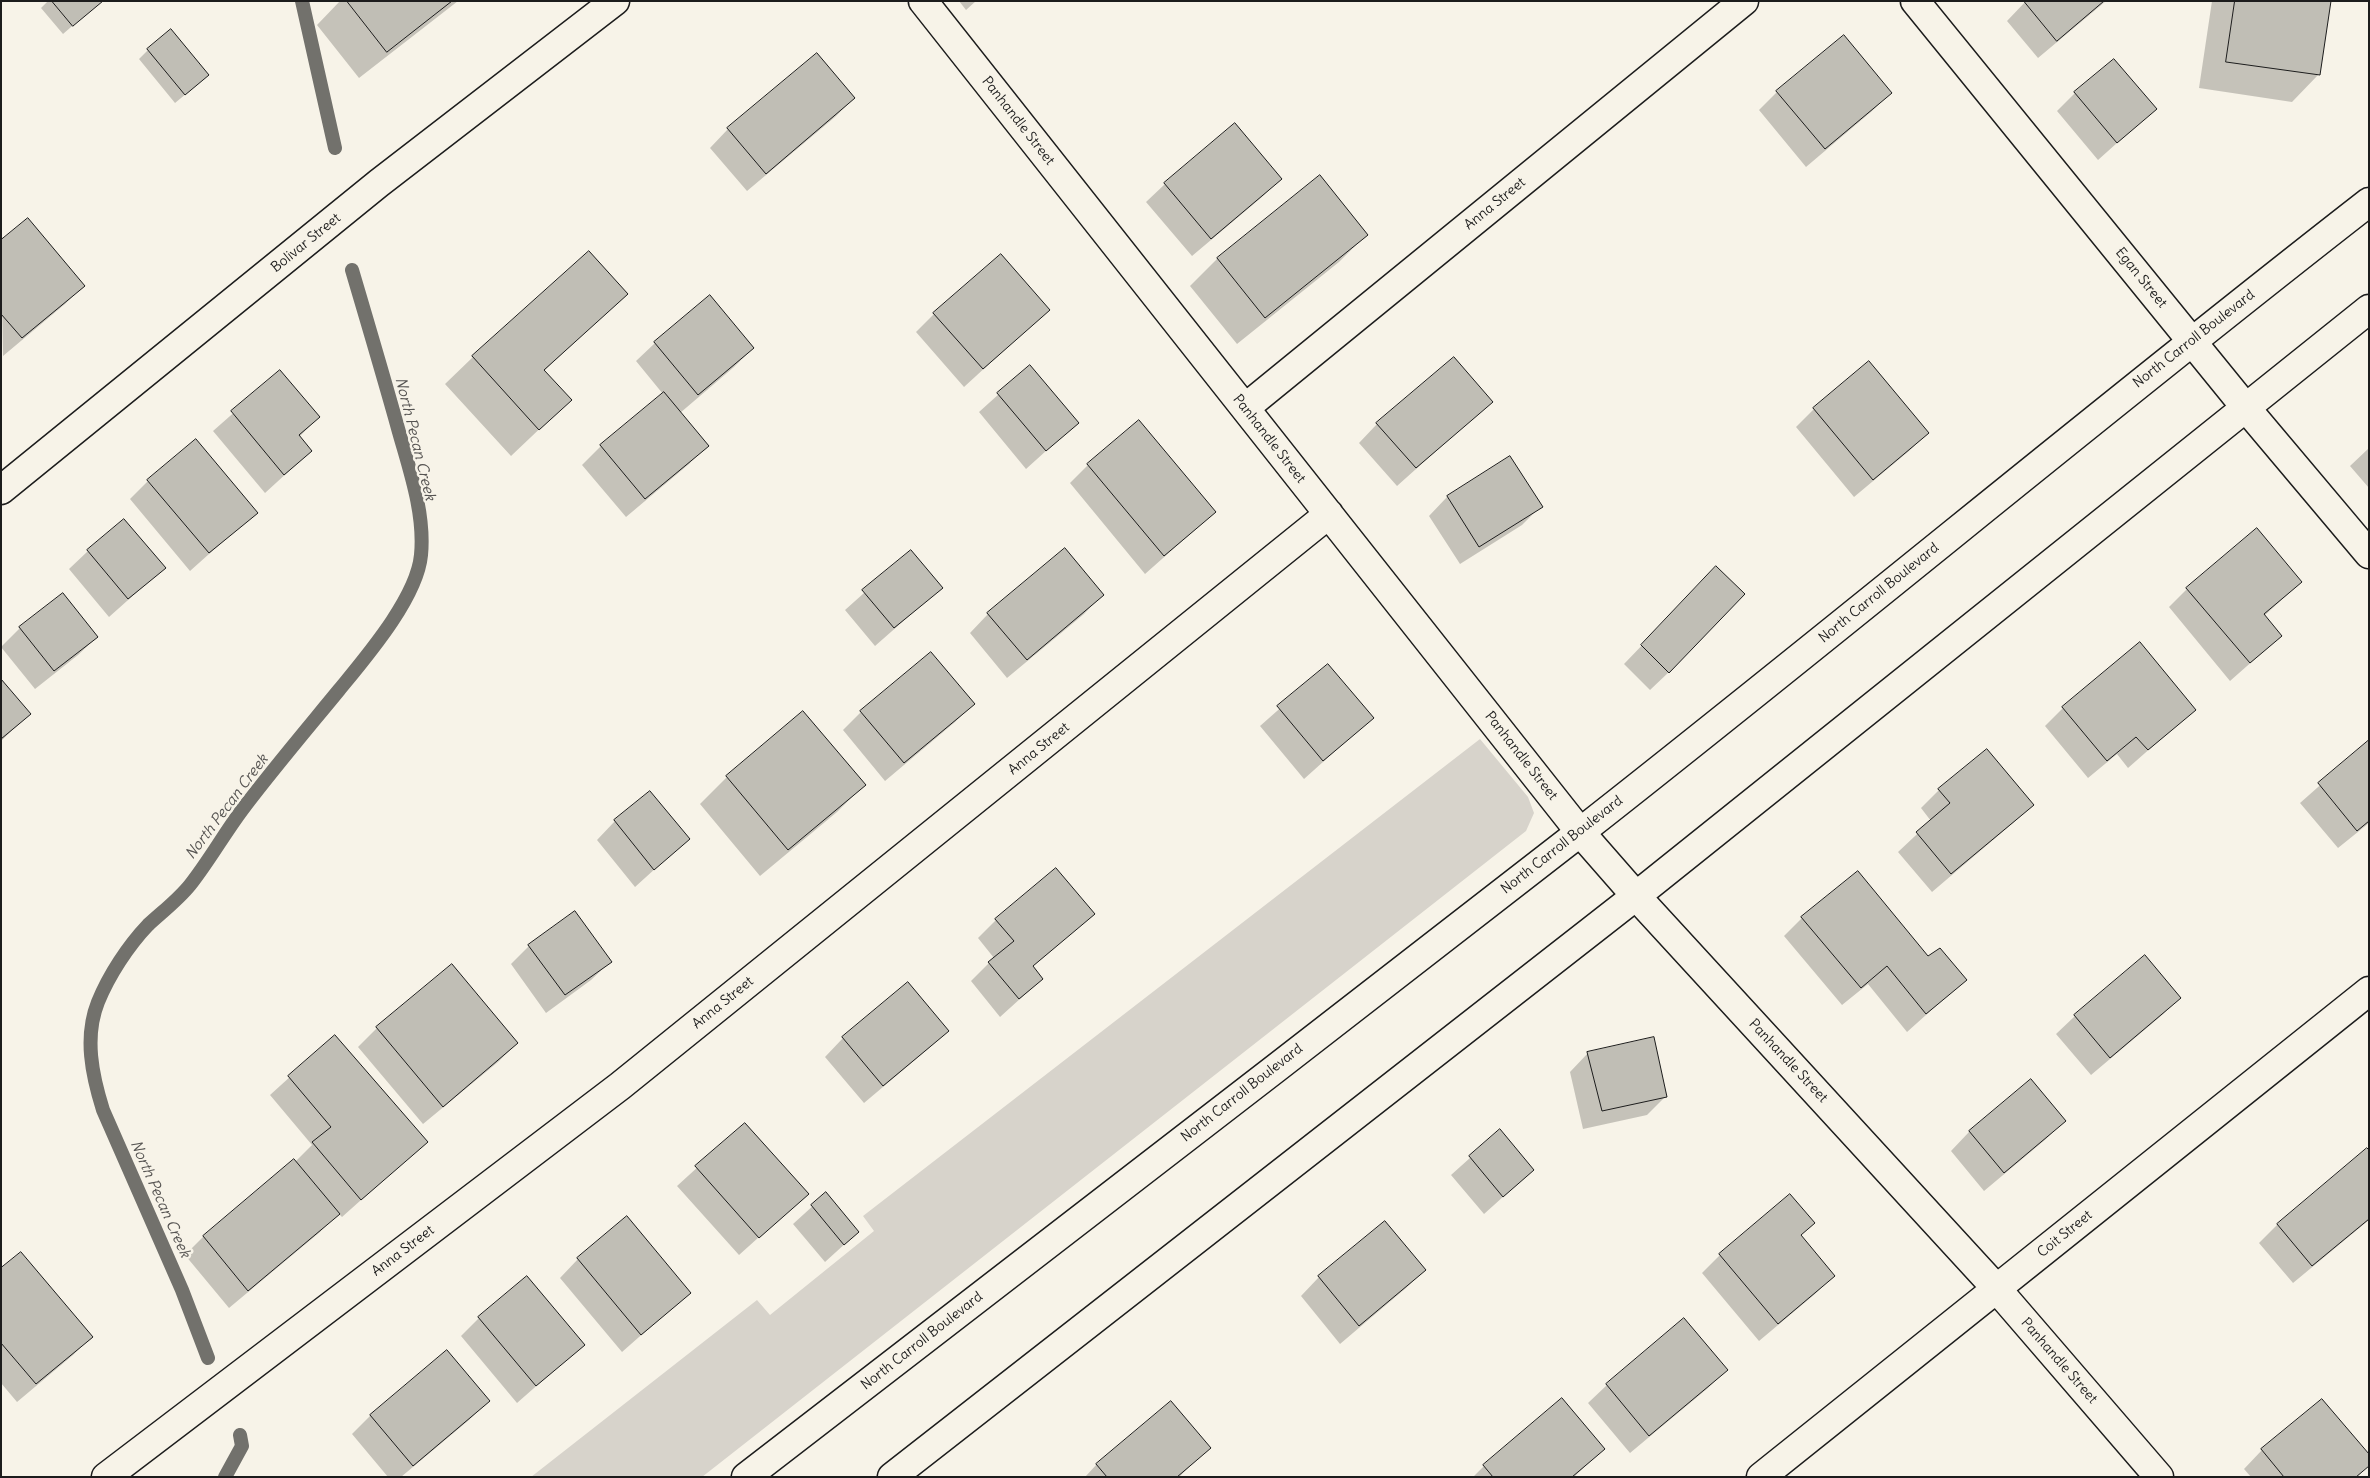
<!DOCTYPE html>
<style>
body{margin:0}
#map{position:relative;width:2370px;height:1478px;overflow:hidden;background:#f7f3e8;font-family:Delius,sans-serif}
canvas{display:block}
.frame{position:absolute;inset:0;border:2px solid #1c1c1c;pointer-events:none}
</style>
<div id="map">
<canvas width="2370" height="1478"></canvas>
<div class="frame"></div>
</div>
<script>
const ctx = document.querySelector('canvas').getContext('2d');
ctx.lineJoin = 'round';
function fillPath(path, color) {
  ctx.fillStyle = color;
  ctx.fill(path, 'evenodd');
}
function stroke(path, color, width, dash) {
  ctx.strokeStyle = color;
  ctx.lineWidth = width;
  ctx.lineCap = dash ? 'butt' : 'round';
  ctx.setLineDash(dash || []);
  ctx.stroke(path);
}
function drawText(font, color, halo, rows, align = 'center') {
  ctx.font = font + ' Delius,sans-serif';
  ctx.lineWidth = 5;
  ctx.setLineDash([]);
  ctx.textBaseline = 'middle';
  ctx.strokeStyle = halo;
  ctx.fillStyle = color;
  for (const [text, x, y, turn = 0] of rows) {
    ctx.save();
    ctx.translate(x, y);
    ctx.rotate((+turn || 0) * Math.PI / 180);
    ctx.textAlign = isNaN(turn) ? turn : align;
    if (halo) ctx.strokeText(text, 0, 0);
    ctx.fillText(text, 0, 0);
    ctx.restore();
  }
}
const green = new Path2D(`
 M1480 739 1528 797 1534 813 1526 831 702 1477H531L757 1300 770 1315 874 1231 863 1216Z`);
const shadow = new Path2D(`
 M48 1H101L63 34 41 8Z
 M340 1H458L359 78 317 25Z
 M959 1H976L966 10Z
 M2026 1H2106L2038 58 2007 21Z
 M2212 1H2330L2319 74 2292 102 2199 88Z
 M148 50 198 84 175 103 139 59Z
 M1777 92 1890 93 1872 111 1806 167 1759 110Z
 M2075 93 2155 109 2098 160 2057 111Z
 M854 98 835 117 747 191 710 148 728 129Z
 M1320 177 1367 234 1339 262 1237 344 1190 286 1217 259Z
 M1280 179 1262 197 1192 256 1146 202 1165 184Z
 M1 242 83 286 65 304 3 356Z
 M626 294 544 371 570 400 511 456 445 384 473 357Z
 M710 297 753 348 734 367 680 413 707 445 689 464 626 517 582 465 601 446 663 394 636 361 655 343Z
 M1048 310 964 387 916 332 934 314Z
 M1030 366 1077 423 1026 469 979 412Z
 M280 372 319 417 299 437 311 451 265 493 213 431Z
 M1491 402 1397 486 1359 443 1377 424Z
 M1814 409 1928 433 1909 451 1854 497 1796 427Z
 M2369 448V488L2350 466Z
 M1510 457 1541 506 1522 525 1460 564 1429 516 1447 497Z
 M1088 465 1215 512 1145 574 1070 483Z
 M148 481 256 512 190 571 130 499Z
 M88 551 164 568 109 617 69 569Z
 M911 551 941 588 875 646 845 610Z
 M2301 582 2264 616 2281 636 2230 681 2169 607 2187 589Z
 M1698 587 1669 672 1650 690 1624 664Z
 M63 594 97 637 78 655 35 689 1 647 20 628Z
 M1102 595 1084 614 1007 678 970 633 988 614Z
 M1328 666 1372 718 1304 779 1260 726Z
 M1 681 29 714 1 741Z
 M973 704 955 722 885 781 843 730 861 712Z
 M2063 708 2194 710 2128 768 2117 754 2088 778 2045 726Z
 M2369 742V823L2338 848 2300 803Z
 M727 777 864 785 837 812 760 876 700 804Z
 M1939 790 2032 805 2013 823 1932 892 1898 852 1931 821 1921 808Z
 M615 821 688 839 635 887 597 840Z
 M1093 914 1032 967 1042 979 1000 1017 971 981 994 958 978 938 996 920Z
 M1802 918 1928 958 1965 980 1907 1032 1868 984 1842 1005 1784 936Z
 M529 946 610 962 591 980 546 1013 511 964Z
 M452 966 517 1043 498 1062 423 1124 358 1047 377 1028Z
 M2180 998 2161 1016 2091 1075 2056 1034 2075 1016Z
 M947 1031 928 1049 864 1103 825 1057 843 1038Z
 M334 1037 426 1142 342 1217 338 1213 320 1232 229 1308 185 1255 203 1237 295 1162 312 1145 270 1095Z
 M1588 1053 1666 1096 1647 1115 1583 1129 1570 1072Z
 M2031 1081 2064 1121 2046 1139 1984 1191 1951 1151 1969 1132Z
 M745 1124 807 1194 739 1255 677 1186Z
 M1500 1131 1533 1170 1484 1214 1451 1175Z
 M2369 1152V1220L2293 1283 2259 1243 2278 1224Z
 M826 1194 858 1232 825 1262 793 1224Z
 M1813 1223 1800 1236 1833 1276 1815 1294 1759 1341 1702 1273 1720 1255Z
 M578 1259 689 1293 622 1352 560 1278Z
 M1 1270 91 1337 73 1355 17 1402 1 1383Z
 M1425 1270 1406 1288 1340 1344 1301 1296 1319 1277Z
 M479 1318 583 1345 517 1403 461 1336Z
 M1726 1370 1708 1388 1630 1453 1588 1403 1607 1385Z
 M488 1401 469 1420 401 1477H388L352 1434 371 1415Z
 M1209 1448 1179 1477H1085L1097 1464Z
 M1603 1449 1574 1477H1473L1484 1466Z
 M2262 1450 2369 1465 2357 1477H2251L2244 1469Z`);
const stream = new Path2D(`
 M302 1 335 148
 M208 1358 182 1290 103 1110C92 1075 84 1037 98 1002 109 975 128 946 148 925 162 912 178 900 190 885 209 861 224 834 242 810 273 769 307 729 339 690 366 657 417 598 421 555 425 514 410 471 399 432 384 378 368 324 352 270
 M225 1477 242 1446 240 1435`);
const building = new Path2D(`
 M52 1H103L73 26Z
 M347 1H452L387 52Z
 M2024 1H2104L2057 41Z
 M2235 1H2331L2320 75 2226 62Z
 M171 29 209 75 185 95 147 49Z
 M1844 35 1892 93 1825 149 1776 91Z
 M817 53 855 98 766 174 727 128Z
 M2114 59 2157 109 2117 143 2074 92Z
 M1235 123 1282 179 1211 239 1164 183Z
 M1320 175 1368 235 1265 318 1217 258Z
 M28 218 85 286 22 338 1 314V240Z
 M589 251 628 294 544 370 572 400 539 430 472 356Z
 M1001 254 1050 310 983 369 933 313Z
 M710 295 754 348 698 395 654 342Z
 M1454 357 1493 402 1416 468 1376 423Z
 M1869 361 1929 433 1873 480 1813 408Z
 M1030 365 1079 423 1046 451 997 393Z
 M280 370 320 417 299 435 312 451 284 475 231 411Z
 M664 392 709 446 645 499 600 445Z
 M1139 420 1216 512 1164 556 1087 464Z
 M196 439 258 513 209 553 147 480Z
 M1510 456 1543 507 1479 547 1447 496Z
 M124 519 166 568 128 599 87 550Z
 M2257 528 2302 582 2264 614 2282 636 2250 663 2186 588Z
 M1065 548 1104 595 1027 660 987 613Z
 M911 550 943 588 894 628 862 590Z
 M1716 566 1745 594 1669 673 1641 645Z
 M63 593 98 637 54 671 19 627Z
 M2140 642 2196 710 2148 750 2136 737 2107 761 2062 707Z
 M931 652 975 704 904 763 860 711Z
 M1328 664 1374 718 1323 761 1277 706Z
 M1 679 31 714 1 739Z
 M803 711 866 785 788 850 726 776Z
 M2369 740V821L2357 831 2318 783Z
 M1987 749 2034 805 1951 874 1916 832 1950 803 1938 789Z
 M650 791 690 839 654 870 614 820Z
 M1056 868 1095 914 1033 966 1043 979 1019 999 988 962 1014 941 995 919Z
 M1858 871 1928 956 1940 948 1967 980 1926 1014 1887 966 1861 988 1801 917Z
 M575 911 612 962 565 995 528 945Z
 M2145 955 2181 998 2110 1058 2074 1015Z
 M452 964 518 1043 443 1107 376 1027Z
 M908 982 949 1031 883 1086 842 1037Z
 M335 1035 428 1142 361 1200 312 1142 331 1127 288 1076Z
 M1654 1037 1667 1097 1602 1111 1587 1052Z
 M2031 1079 2066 1121 2004 1173 1969 1131Z
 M745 1123 809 1194 759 1238 695 1166Z
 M1500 1129 1534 1170 1503 1197 1469 1156Z
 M2367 1148 2369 1150V1219L2312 1266 2277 1224Z
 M294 1159 340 1214 248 1291 203 1236Z
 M826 1192 859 1232 844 1245 811 1205Z
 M1790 1194 1815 1223 1801 1235 1835 1276 1778 1324 1719 1254Z
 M627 1216 691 1293 641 1335 577 1258Z
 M1385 1221 1426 1270 1359 1326 1318 1276Z
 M21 1252 93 1337 36 1384 1 1343V1268Z
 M527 1276 585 1345 536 1386 478 1317Z
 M1684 1318 1728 1370 1649 1436 1606 1384Z
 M447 1350 490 1401 413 1466 370 1415Z
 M1562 1398 1605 1449 1572 1477H1493L1483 1465Z
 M2322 1399 2369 1454V1466L2356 1477H2284L2261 1449Z
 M1171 1401 1211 1448 1177 1477H1107L1096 1464Z`);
const minor = new Path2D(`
 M923 1 1580 832 1636 896 1996 1288 2159 1477
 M1915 1 2246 408 2369 554
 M1245 408 1744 1
 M1 490 379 183 615 1
 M106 1477 620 1086 1329 514
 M1761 1477 2369 991`);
const secondary = new Path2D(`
 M746 1477C1025 1261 1305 1047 1583 830 1847 623 2104 408 2369 202
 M892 1477 1636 896 2369 309`);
const streetNames = [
 ["Panhandle Street",1018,121,52],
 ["Anna Street",1495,204,-39],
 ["Bolivar Street",306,243,-39],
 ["Egan Street",2141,278,51],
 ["North Carroll Boulevard",2194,339,-38],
 ["Panhandle Street",1269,439,52],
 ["North Carroll Boulevard",1879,593,-39],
 ["Anna Street",1039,749,-39],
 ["Panhandle Street",1521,756,52],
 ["North Carroll Boulevard",1562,845,-38],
 ["Anna Street",723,1003,-39],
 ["Panhandle Street",1788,1061,47],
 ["North Carroll Boulevard",1242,1093,-38],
 ["Coit Street",2065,1234,-39],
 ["Anna Street",403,1251,-37],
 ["North Carroll Boulevard",922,1341,-38],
 ["Panhandle Street",2059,1361,49]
];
const waterNames = [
 ["North Pecan Creek",415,439,76],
 ["North Pecan Creek",227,807,-53],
 ["North Pecan Creek",160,1199,66]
];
fillPath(green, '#d7d3cb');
fillPath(shadow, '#0003');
stroke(stream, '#72716c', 14);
fillPath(building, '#c0beb5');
stroke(building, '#1c1c1c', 1);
stroke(minor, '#1c1c1c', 31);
stroke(secondary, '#1c1c1c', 31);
stroke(minor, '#f7f3e8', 28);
stroke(secondary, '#f7f3e8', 28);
drawText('14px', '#1c1c1c', '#f7f3e8', streetNames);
drawText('italic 15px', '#565452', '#f7f3e8', waterNames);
</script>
